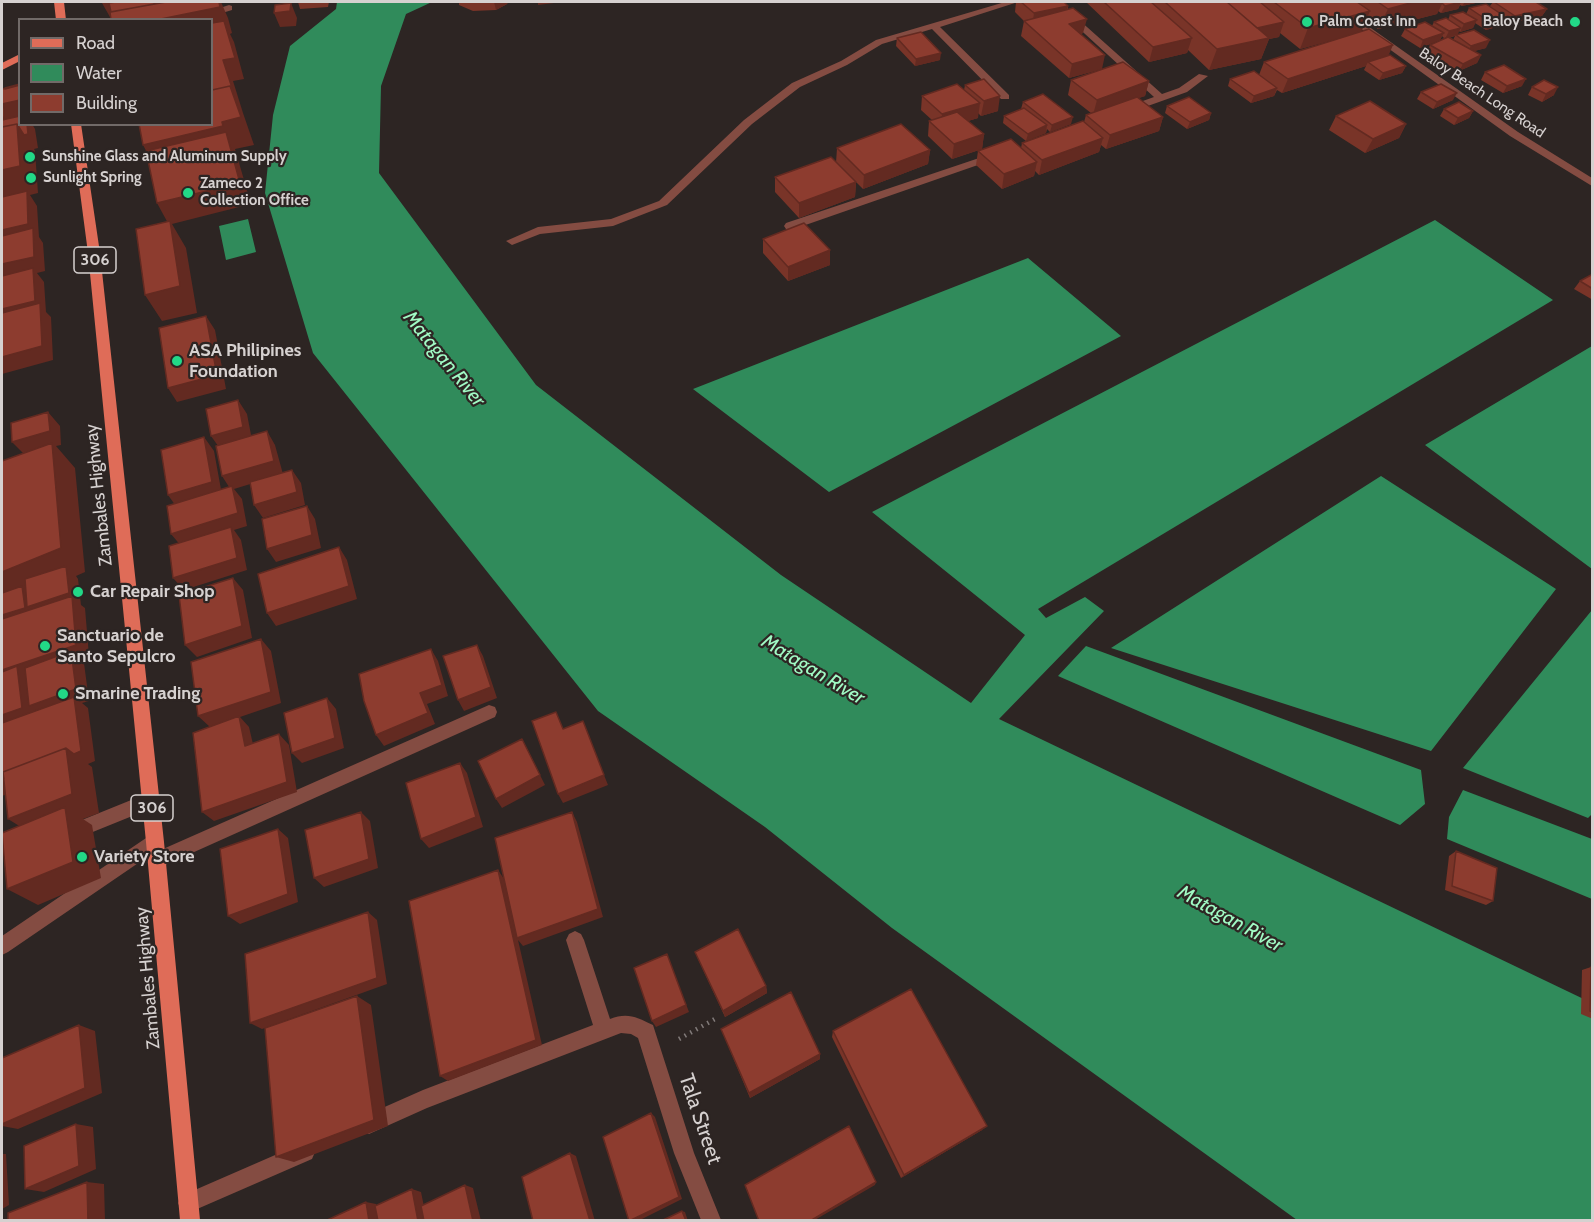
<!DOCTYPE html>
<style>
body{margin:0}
#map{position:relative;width:1594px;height:1222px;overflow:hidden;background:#2d2523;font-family:Cabin,sans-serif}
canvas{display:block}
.frame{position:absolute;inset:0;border:3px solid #d6d1d0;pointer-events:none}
.legend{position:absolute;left:18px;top:18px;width:195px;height:108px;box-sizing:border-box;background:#2d2523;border:2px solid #716a68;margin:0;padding:8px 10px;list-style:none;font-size:18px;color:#d6d1d0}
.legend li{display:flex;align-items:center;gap:12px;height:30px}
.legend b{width:30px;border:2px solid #716a68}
</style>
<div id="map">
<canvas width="1594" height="1222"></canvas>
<div class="frame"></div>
<ul class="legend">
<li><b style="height:8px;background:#df6c58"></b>Road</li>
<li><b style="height:16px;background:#308b5b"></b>Water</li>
<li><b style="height:16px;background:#8d3c2f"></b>Building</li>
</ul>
</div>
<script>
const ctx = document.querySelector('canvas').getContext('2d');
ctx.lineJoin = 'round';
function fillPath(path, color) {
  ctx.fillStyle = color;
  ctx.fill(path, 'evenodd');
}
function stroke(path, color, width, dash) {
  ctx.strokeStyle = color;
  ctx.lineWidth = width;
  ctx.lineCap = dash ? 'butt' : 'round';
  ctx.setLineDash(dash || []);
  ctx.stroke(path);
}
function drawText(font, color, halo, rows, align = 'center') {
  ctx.font = font + ' Cabin,sans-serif';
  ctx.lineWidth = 4.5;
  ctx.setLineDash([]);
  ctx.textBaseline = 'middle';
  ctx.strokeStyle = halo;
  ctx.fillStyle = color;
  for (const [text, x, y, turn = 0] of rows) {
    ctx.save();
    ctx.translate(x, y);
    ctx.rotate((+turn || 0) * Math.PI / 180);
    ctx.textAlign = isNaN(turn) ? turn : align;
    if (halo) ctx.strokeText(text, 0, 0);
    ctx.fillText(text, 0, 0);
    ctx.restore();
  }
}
const water = new Path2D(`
 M337 2H432L406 14 381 86 379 173 536 385 781 575 971 703 1025 635 872 512 1435 220 1553 300 1038 609 1046 618 1085 597 1104 611 999 719 1592 1003V1220H1297L892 928 765 827 598 711 313 353 265 193 273 115 290 46 336 9Z
 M248 219 256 252 226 260 219 226Z
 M1028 258 1121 336 829 492 693 389Z
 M1592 346V569L1425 445Z
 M1381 476 1556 589 1431 751 1111 648Z
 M1592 610V814L1588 818 1463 768Z
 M1086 646 1421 770 1425 804 1400 825 1058 676Z
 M1463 790 1592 839V899L1447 839 1449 817Z`);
const path = new Path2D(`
 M679 1039 715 1019`);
const minor = new Path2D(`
 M1005 2H1018L940 27 1009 95V99H1001L932 29 882 44 847 65 800 87 752 124 667 205 613 226 540 234 512 245 506 241 538 227 611 219 659 201 744 120 792 83 841 61 876 40Z
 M1050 2H1059L1162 94 1179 88 1199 74 1208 76 1187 92 1131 112H1123V108L1154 97Z
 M1324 2H1334L1518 132 1592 178V186L1510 136Z
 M229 5 232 6V10L199 20H183Z
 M994 153 999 156 998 158 794 229H786L784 226 786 223Z
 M489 705 495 707 497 712 495 717 163 866 157 868 151 866 148 860 150 855 8 952 2 955V936L149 836 155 834 161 836 164 842 161 848 154 853Z
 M151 792 157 794 159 800 157 806 73 840 67 838 64 832 67 826Z
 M575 931 581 934 584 940 610 1019C627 1012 637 1017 653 1025L694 1153 721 1220H701L674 1153 638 1038 631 1034 621 1033 427 1108 369 1134 362 1131 359 1124 362 1117 423 1090 593 1025 566 940 569 934Z
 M305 1142 312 1145 315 1152 312 1159 188 1213 181 1210 178 1203 181 1196Z`);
const major = new Path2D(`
 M54 2H64L66 20H56Z
 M20 54V61L2 70V63Z
 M71 124H81L100 253 164 842 200 1220H180L146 842 88 253Z`);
const wall = new Path2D(`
 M298 2H329L328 7 300 9Z
 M459 2H508L507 4 496 10 473 11 459 5Z
 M1016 2H1064L1068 6V9L1083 33 1081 34 1102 69 1069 78 1021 36 1024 21 1015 12Z
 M1086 2H1480L1462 6 1460 5 1458 9 1441 13 1438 11 1437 14 1378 29 1366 21 1361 31 1388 56 1406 66 1402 73 1379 80 1364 70 1366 66 1282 93 1277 90 1274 96 1251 103 1228 86 1230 79 1259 75 1264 62 1340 38 1300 49 1280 33 1279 37 1269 39 1261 59 1209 70 1188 50 1187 53 1149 62Z
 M1493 2H1536L1547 9 1542 16 1511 23 1506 20 1503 25 1486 30 1475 23 1473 28 1460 32 1459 31 1457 35 1486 48 1474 51 1481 55 1477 63 1459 71 1427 53 1430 45 1445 39 1442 36 1440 40 1420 48 1401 36 1405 29 1432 26 1434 22 1448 20 1450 15 1466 14 1469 8 1490 6ZM1455 36 1453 40 1449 38Z
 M897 38 940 60 915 66 896 46Z
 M1485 72 1522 86 1503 93 1481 80Z
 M1071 80 1149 81 1145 96 1138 98 1163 117 1159 131 1106 149 1101 145 1099 152 1039 175 1035 171 1034 176 1002 189 976 165 978 151 1021 148 1022 143 1084 122 1086 115 1091 113 1068 95Z
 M965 85 998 111 981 116 978 113V118L968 121 984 134 982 149 952 159 928 136 929 121 932 120 921 110 922 96 964 90Z
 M1532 87 1554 95 1542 102 1528 95Z
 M1421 92 1453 100 1433 109 1417 99Z
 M1023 102 1071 124 1050 132 1047 129 1046 133 1026 141 1003 123 1004 116 1021 109Z
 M1167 106 1211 113 1209 120 1187 129 1165 113Z
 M1444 109 1473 111 1469 118 1454 125 1440 116Z
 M1336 116 1406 124 1399 138 1365 153 1329 130Z
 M837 148 930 150 928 164 863 189 841 167 856 182 855 197 799 218 775 192V177L836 163Z
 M763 239 830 250V265L788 281 763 253Z
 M1593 274V300L1574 289 1580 281Z
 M1456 851 1493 901 1486 905 1445 890 1449 856Z
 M695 952 766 986 767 993 725 1017 698 959Z
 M1591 967H1593V1019L1581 1014 1582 970Z
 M721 1029 820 1059 750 1098Z
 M833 1031 982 1130 901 1178 832 1037Z`);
const shadedWall = new Path2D(`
 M109 2H221L228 18 232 33 230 34 234 42 244 79 233 81 243 113 254 145 235 149 251 204 172 224 186 248 197 313 162 321 145 295 169 225 157 203 158 173 143 145 222 122 212 38V20H112L155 7 110 17 102 3Z
 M494 2H508L507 4 496 10Z
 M538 2H562L538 5Z
 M1414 2H1443L1437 14 1378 29 1388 9Z
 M1461 2 1458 9 1441 13 1445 6Z
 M1465 2H1480L1462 6Z
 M291 3 297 18 296 26 280 27 274 13Z
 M1068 6 1065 20 1032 28 1034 13Z
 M1547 9 1542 16 1511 23 1515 16Z
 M1370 11 1361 32 1300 49 1308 28Z
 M1507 18 1503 25 1486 30 1490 22Z
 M1087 19 1083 33 1066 38 1069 24Z
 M1477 20 1473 28 1460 32 1464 24Z
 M1284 22 1279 37 1269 39 1261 59 1209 70 1217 49 1254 29Z
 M1461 28 1457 35 1445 39 1449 31Z
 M1444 33 1440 40 1420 48 1423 40Z
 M1192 38 1187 53 1149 62 1153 47Z
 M1490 40 1486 48 1467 53 1471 46Z
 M1393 45 1387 59 1368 62 1366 66 1282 93 1288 79Z
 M941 53 940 60 915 66 916 59Z
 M1105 55 1102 69 1069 78 1072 64Z
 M1481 55 1477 63 1459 71 1463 64Z
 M1406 66 1402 73 1379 80 1383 73Z
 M1526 79 1522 86 1503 93 1507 86Z
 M1149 81 1145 96 1093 115 1097 100Z
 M1558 87 1554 95 1542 102 1546 94Z
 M1277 88 1274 96 1251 103 1254 96Z
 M20 93V116L2 135V102Z
 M1457 93 1453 100 1433 109 1437 102Z
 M1000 96 998 111 981 116 984 101Z
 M980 103 978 118 941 129 942 114Z
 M1473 111 1469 118 1454 125 1458 118Z
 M1211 113 1209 120 1187 129 1190 122Z
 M1073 117 1071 124 1050 132 1052 125Z
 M1163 117 1159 131 1106 149 1110 135Z
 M17 124H32L35 129 38 148 34 149 35 151 38 193 30 195 37 206 39 237 43 243 45 271 37 273 44 282 46 312 51 317 53 360 2 374V170Z
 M1406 124 1399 138 1365 153 1373 139Z
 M1047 125 1046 133 1026 141 1028 134Z
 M984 134 982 149 952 159 954 144Z
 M1103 138 1099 152 1039 175 1042 160Z
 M930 150 928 164 863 189 864 175Z
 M1037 162 1034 176 1002 189 1004 174Z
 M856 182 855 197 799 218V203Z
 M830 250V265L788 281V267Z
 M206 316 215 330 226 389 177 402 168 388Z
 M238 400 247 414 252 440 221 450 211 436Z
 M48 412 60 426 61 445 56 446 75 468 85 572 76 576 78 579 81 605 85 608 89 656 80 660 84 663 89 701 82 703 88 708 95 761 88 764 92 767 99 813 83 819 92 825 101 878 38 905 7 889 37 837 8 819 69 771 2 796V780L44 717 35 710 36 719 2 732V572L25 455 12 442Z
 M267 431 275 445 283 474 234 489 242 499 247 526 234 530 241 540 247 570 184 590 173 578 182 547 171 534 231 490 222 476Z
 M204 437 214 451 222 495 178 509 168 495Z
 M292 470 301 483 305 505 263 518 254 505Z
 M307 506 315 519 321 548 276 562 267 549Z
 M339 547 347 560 357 599 276 626 267 613Z
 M233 578 243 590 252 638 197 657 185 645Z
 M261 639 271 651 281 703 240 717 249 727 256 757 245 746 210 727 198 716Z
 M477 645 483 656 497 698 464 711 458 700Z
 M431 649 438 661 448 696 427 704 435 724 384 746 376 735 420 693Z
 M327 698 336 709 344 748 302 763 292 753Z
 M279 734 289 745 297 792 214 821 202 812Z
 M460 763 467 773 483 827 429 848 421 839Z
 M540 775 545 785 502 808 496 799Z
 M604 775 608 785 563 803 558 794Z
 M361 812 370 821 378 868 324 887 314 878Z
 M572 812 577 822 603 917 523 946 518 940 542 1045 448 1081 440 1076 498 870 504 879Z
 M278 829 288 838 298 902 240 924 228 916Z
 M368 912 377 920 387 984 262 1029 250 1023Z
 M2 913 3 930 2 931Z
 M667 954 689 1012 656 1027 652 1021Z
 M766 986 767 993 725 1017 723 1011Z
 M357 996 371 1005 388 1126 294 1162 276 1157Z
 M79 1025 95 1031 102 1093 18 1129 2 1126V1124Z
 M820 1054V1059L750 1098 749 1093Z
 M651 1113 655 1117 682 1199 638 1221H631Z
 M76 1124 93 1127 96 1169 44 1192 25 1189Z
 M987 1126 982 1130 901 1178 904 1175Z
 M570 1153 576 1156 595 1221H590Z
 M2 1154H6L9 1205 2 1209Z
 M87 1182 104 1184 105 1221H88Z
 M876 1182 875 1185 813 1221H810Z
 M465 1185 473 1188 481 1221H473Z
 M412 1189 421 1192 427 1221H418Z
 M366 1202 376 1204 379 1221H369Z
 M682 1211 685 1212 688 1221H686Z`);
const building = new Path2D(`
 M116 2H154V4L111 12 109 3Z
 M166 2H219L220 7 156 20H111L110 12Z
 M1021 2H1064L1068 6 1034 13Z
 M1104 2H1151L1192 38 1153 47Z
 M1165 2H1227L1269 38 1217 49Z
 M1227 2H1260L1284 22 1257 28Z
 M1274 2H1357L1370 11 1308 28Z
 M1378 2H1414L1388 9Z
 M1443 2H1461L1445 6 1442 3Z
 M1494 2H1536L1547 9 1515 16Z
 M291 3 290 11 274 13 275 5Z
 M1486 4 1507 18 1490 22 1469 8Z
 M1073 8 1087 19 1069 24 1105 55 1072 64 1024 21Z
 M1463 12 1477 20 1464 24 1450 15Z
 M1446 18 1461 28 1449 31 1434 22Z
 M224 21 235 58 223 60 233 91 230 86 212 90V23Z
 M1425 22 1444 33 1423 40 1405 29Z
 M1369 29 1393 45 1288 79 1264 62Z
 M1474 30 1490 40 1471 46 1456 35Z
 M921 32 941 53 916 59 897 38Z
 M1448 37 1481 55 1463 64 1430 45Z
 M1390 55 1406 66 1383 73 1368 62Z
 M1123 62 1149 81 1097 100 1071 80Z
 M1504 65 1526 79 1507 86 1485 72Z
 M1254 71 1277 88 1254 96 1230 79Z
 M984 79 1000 96 984 101 965 85Z
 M1544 80 1558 87 1546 94 1532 87Z
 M20 84V85L5 89V88Z
 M957 84 980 103 942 114 922 96Z
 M1441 84 1457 93 1437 102 1421 92Z
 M20 85V100L2 104V89Z
 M230 86 241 117 222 122 223 126 143 145 139 124H212V90Z
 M1043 94 1073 117 1052 125 1023 102Z
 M1137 97 1163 117 1110 135 1086 115Z
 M1189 97 1211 113 1190 122 1167 106Z
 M1370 101 1406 124 1373 139 1336 116Z
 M1459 102 1473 111 1458 118 1444 109Z
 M4 107V117L2 118V108Z
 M1024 108 1047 125 1028 134 1004 116Z
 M957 112 984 134 954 144 929 121Z
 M20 116V124H27L28 134 24 135 17 124 2 127V120Z
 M1083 121 1103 138 1042 160 1022 143Z
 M17 124 20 166 2 170V127Z
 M901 124 930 150 864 175 837 148Z
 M226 132 240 183 157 203 146 151Z
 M1011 139 1037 162 1004 174 978 151Z
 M831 157 856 182 799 203 775 177Z
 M27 191 28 224 2 230V197Z
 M170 221 180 286 145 295 136 229Z
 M804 223 830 250 788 267 763 239Z
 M33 228 34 257 2 264V236Z
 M33 268 35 301 2 309V276Z
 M1593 274V289L1580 281Z
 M40 303 42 346 2 357V313Z
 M206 316 217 375 168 388 159 328Z
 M238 400 243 427 211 436 206 409Z
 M48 412 50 431 12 442 11 423Z
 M267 431 274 461 222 476 216 446Z
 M204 437 212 482 168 495 161 450Z
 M52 443 61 548 2 572V461Z
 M292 470 297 492 254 505 250 482Z
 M232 486 238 513 171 534 167 506Z
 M307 506 312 535 267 549 262 519Z
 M231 527 237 558 173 578 169 546Z
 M339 547 349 586 267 613 258 574Z
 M66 566 69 593 27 607 25 579Z
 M233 578 242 626 185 645 179 595Z
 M22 586 25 608 2 615V593Z
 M72 596 76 645 2 670V619Z
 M261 639 271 692 198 716 191 662Z
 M477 645 491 687 458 700 443 656Z
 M431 649 442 685 420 693 428 713 376 735 364 701 359 674Z
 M71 651 76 689 29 706 25 668Z
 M17 666 22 708 2 715V672Z
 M74 697 81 751 74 754 66 748 3 772 4 779 2 780V723Z
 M327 698 335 738 292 753 284 713Z
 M556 712 563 729 583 721 604 775 558 794 532 721Z
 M239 716 245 746 279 734 287 782 202 812 193 733Z
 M522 739 540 775 496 799 478 761Z
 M66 748 72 794 8 819 3 772Z
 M460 763 476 817 421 839 406 783Z
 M65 807 73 862 7 889 2 833Z
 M361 812 369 859 314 878 305 830Z
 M572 812 598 909 517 938 495 838Z
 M278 829 288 894 228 916 220 849Z
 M1456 851 1497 868 1493 901 1452 886Z
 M498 870 536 1040 440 1076 409 901Z
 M368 912 377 978 250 1023 245 954Z
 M738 929 766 986 723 1011 695 952Z
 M667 954 686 1005 652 1021 634 968Z
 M1591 967H1593V1012L1590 1011Z
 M911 989 987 1126 904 1175 833 1031Z
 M791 992 820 1054 749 1093 721 1029Z
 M357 996 374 1120 276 1157 265 1028Z
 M79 1025 85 1088 2 1124V1058Z
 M651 1113 679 1197 629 1221 603 1137Z
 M76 1124 79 1166 25 1189 24 1146Z
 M849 1126 876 1182 810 1221H759L745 1185Z
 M570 1153 590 1221H533L522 1177Z
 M87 1182 88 1221H8V1213Z
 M465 1185 473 1221H424L421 1206Z
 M412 1189 418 1221H378L375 1206Z
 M366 1202 369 1221H325Z
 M682 1211 686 1221H661Z`);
const markers = [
 [1307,22,6,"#22d887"],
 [1575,22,6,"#22d887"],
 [30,157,6,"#22d887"],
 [31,178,6,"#22d887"],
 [188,193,6,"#22d887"],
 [177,361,6,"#22d887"],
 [78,592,6,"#22d887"],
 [45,646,6,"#22d887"],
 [63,694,6,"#22d887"],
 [82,857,6,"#22d887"]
];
const farPoinames = [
 ["Palm Coast Inn",1319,22],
 ["Baloy Beach",1563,22,"right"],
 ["Sunshine Glass and Aluminum Supply",42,157],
 ["Sunlight Spring",43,178],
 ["Zameco 2",200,184],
 ["Collection Office",200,201]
];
const farStreetnames = [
 ["Baloy Beach Long Road",1482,93,34]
];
const shields = [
 [95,260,42],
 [152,808,42]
];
const shieldNames = [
 ["306",95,260],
 ["306",152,808]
];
const poiNames = [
 ["ASA Philipines",189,351],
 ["Foundation",189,372],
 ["Car Repair Shop",90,592],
 ["Sanctuario de",57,636],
 ["Santo Sepulcro",57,657],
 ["Smarine Trading",75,694],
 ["Variety Store",94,857]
];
const streetNames = [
 ["Zambales Highway",99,495,-96],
 ["Zambales Highway",148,978,-95]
];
const waterNames = [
 ["Matagan River",444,359,51],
 ["Matagan River",813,670,31],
 ["Matagan River",1230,919,29]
];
const nearStreetnames = [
 ["Tala Street",700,1119,71]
];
fillPath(water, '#308b5b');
stroke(path, '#817a79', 4.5, [1.5, 5]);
fillPath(minor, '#844c42');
fillPath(major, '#df6c58');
fillPath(wall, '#793428');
fillPath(shadedWall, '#632a21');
fillPath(building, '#8d3c2f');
stroke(building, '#632a21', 1.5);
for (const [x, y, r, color] of markers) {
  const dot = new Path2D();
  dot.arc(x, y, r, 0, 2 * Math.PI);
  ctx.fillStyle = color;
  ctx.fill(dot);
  stroke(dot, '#2d2523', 2);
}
drawText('bold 15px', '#d6d1d0', '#2d2523', farPoinames, 'left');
drawText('15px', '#d6d1d0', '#2d2523', farStreetnames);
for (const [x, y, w] of shields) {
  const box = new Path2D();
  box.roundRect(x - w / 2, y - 13, w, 26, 4.5);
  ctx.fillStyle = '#2d2523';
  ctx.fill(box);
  stroke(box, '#d6d1d0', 1.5);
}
drawText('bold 16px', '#d6d1d0', null, shieldNames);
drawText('bold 18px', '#d6d1d0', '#2d2523', poiNames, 'left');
drawText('18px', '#d6d1d0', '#2d2523', streetNames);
drawText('italic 20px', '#a1fbc5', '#2d2523', waterNames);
drawText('21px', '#d6d1d0', '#2d2523', nearStreetnames);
</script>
